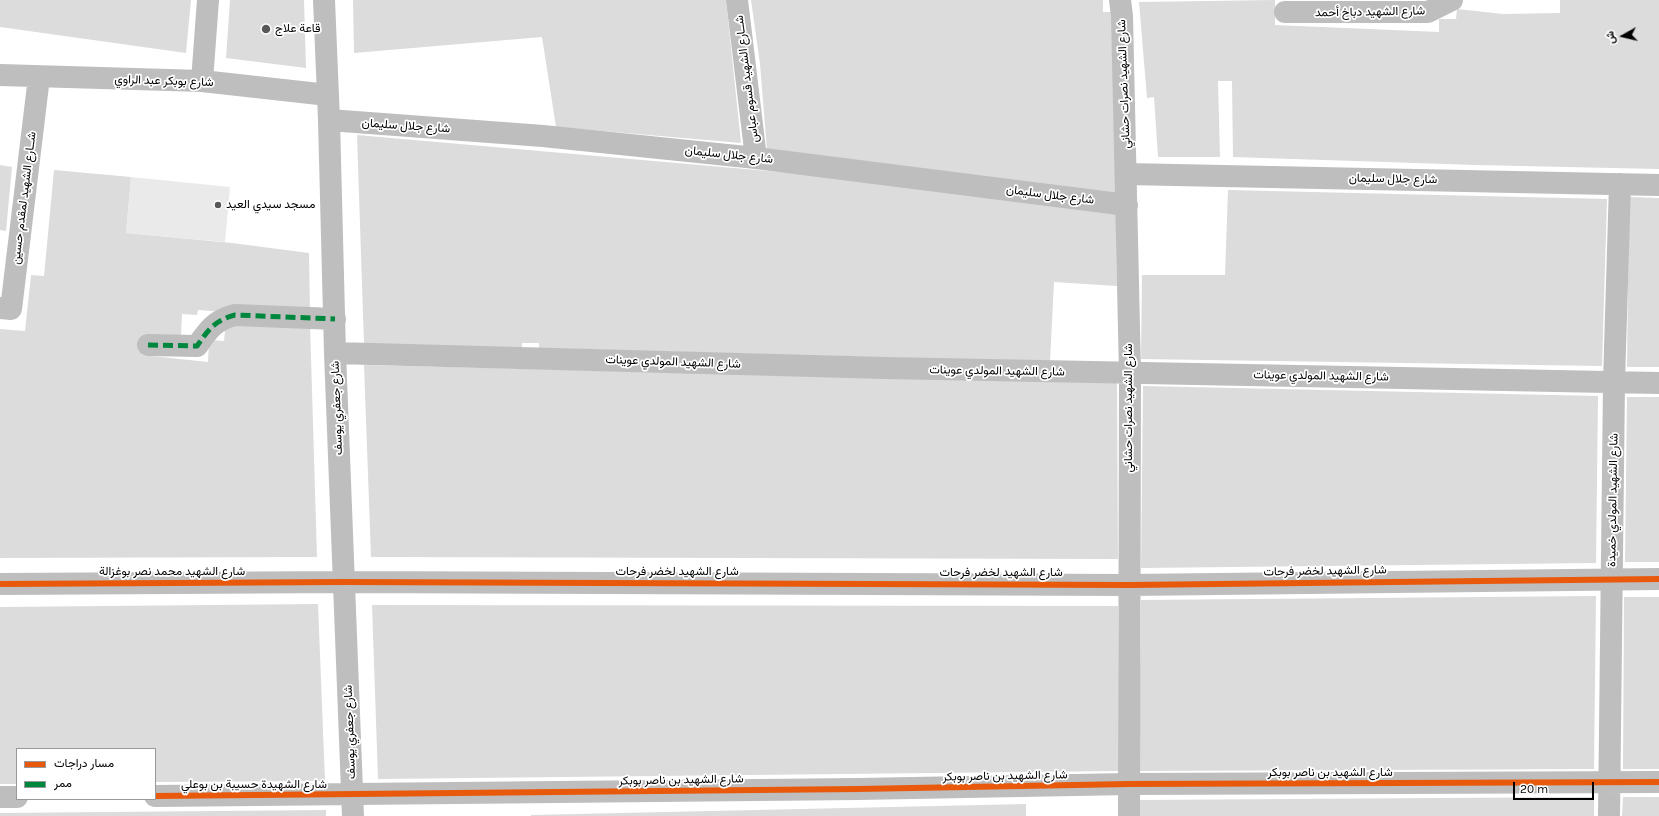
<!DOCTYPE html>
<meta charset="utf-8">
<style>
body{margin:0}
#map{position:relative;width:1659px;height:816px;overflow:hidden;background:#fff;font-family:Karla,Vazirmatn,sans-serif}
canvas{display:block}
.legend{position:absolute;left:16px;top:748px;width:140px;height:52px;box-sizing:border-box;background:#fff;border:1px solid #999;margin:0;padding:5px 7px;list-style:none;font-size:12px;color:#000}
.legend li{display:flex;align-items:center;gap:8px;height:20px}
.legend b{width:20px;border:1px solid #999}
.north{position:absolute;left:1603px;top:16px;width:40px;height:40px;-webkit-text-stroke:3px #fff;paint-order:stroke;rotate:262deg;font-size:11px;font-weight:700;line-height:16px;text-align:center;color:#000}
.north::after{content:'';display:block;margin:auto;width:14px;height:18px;background:#000;clip-path:polygon(50% 0,100% 100%,50% 72%,0 100%)}
.scale{position:absolute;left:1513px;top:782px;width:81px;height:18px;box-sizing:border-box;border:2px solid #000;border-top:0;padding-left:5px;font-size:12px;line-height:14px;white-space:nowrap;color:#000;-webkit-text-stroke:3px #fff;paint-order:stroke}
</style>
<div id="map">
<canvas width="1659" height="816"></canvas>
<ul class="legend">
<li><b style="height:5px;background:#e8590c"></b>مسار دراجات</li>
<li><b style="height:5px;background:#00873e"></b>ممر</li>
</ul>
<div class="north">ش</div>
<div class="scale">20 m</div>
</div>
<script>
const ctx = document.querySelector('canvas').getContext('2d');
ctx.lineJoin = 'round';
function fillPath(path, color) {
  ctx.fillStyle = color;
  ctx.fill(path, 'evenodd');
}
function stroke(path, color, width, dash) {
  ctx.strokeStyle = color;
  ctx.lineWidth = width;
  ctx.lineCap = dash ? 'butt' : 'round';
  ctx.setLineDash(dash || []);
  ctx.stroke(path);
}
function drawText(font, color, halo, rows, align = 'center') {
  ctx.font = font + ' Karla,Vazirmatn,sans-serif';
  ctx.lineWidth = 3.5;
  ctx.setLineDash([]);
  ctx.textBaseline = 'middle';
  ctx.strokeStyle = halo;
  ctx.fillStyle = color;
  for (const [text, x, y, turn = 0] of rows) {
    ctx.save();
    ctx.translate(x, y);
    ctx.rotate((+turn || 0) * Math.PI / 180);
    ctx.textAlign = isNaN(turn) ? turn : align;
    if (halo) ctx.strokeText(text, 0, 0);
    ctx.fillText(text, 0, 0);
    ctx.restore();
  }
}
const green = new Path2D(`
 M131 177 230 187 225 242 126 233Z`);
const building = new Path2D(`
 M0 0H191L186 53 0 27Z
 M230 0H304L306 68 226 58Z
 M353 0H726L741 143 556 127 542 37 354 53Z
 M751 0H1103V12H1114L1116 193 767 150 760 64Z
 M1275 0V25L1439 32V19H1456L1457 9 1503 14 1560 13V0H1659V169L1476 165 1233 157 1232 81H1218L1220 157H1158L1154 97 1147 98 1139 2Z
 M357 135 825 176 1116 212 1117 286 1054 282 1050 362 539 348V343H522V348L364 344Z
 M0 165 12 167 6 231 0 230Z
 M54 170 131 177 126 233 232 243 309 253 310 312 224 307 223 312 198 310 197 315 182 314 181 335H144L142 355 208 362 209 340 224 341 226 321 310 324 317 557 0 558V329L25 331 31 275 44 276Z
 M1228 190 1607 199 1602 366 1141 359 1142 275H1225Z
 M1629 197 1659 198V367H1627Z
 M364 365 1117 383 1118 559 371 557Z
 M1143 386 1598 396 1596 563 1141 568Z
 M1627 397H1659V562H1625Z
 M1596 596 1594 769 1139 771 1141 600Z
 M1624 597H1659V769H1623Z
 M318 604 325 781 155 782V749H17V784H0V607Z
 M372 605 1118 606 1119 771 378 779Z
 M1594 797V816H1139V800Z
 M1623 797H1659V816H1622Z
 M1026 804V816H531V815Z
 M326 810V816H0V813Z`);
const street = new Path2D(`
 M324 0 329 120 335 353 353 816
 M737 0 756 158
 M1120 0 1122 16 1130 373 1129 816
 M1285 12H1428L1452 0
 M0 75 202 81 328 95
 M202 81 208 0
 M329 120 543 136 756 158 1127 205
 M1126 174 1659 185
 M0 308 11 309 39 77
 M148 345 197 346C208 330 215 320 235 315L335 319
 M335 353 886 368 1659 383
 M0 584 344 582 1129 585 1659 579
 M155 796 858 789 1129 784 1659 782
 M0 797H17
 M1609 816 1614 382 1620 184`);
const quiet = new Path2D(`
 M148 345 197 346C208 330 215 320 235 315L335 319`);
const cycleway = new Path2D(`
 M0 584 344 582 1129 585 1659 579
 M155 796 858 789 1129 784 1659 782`);
const markers = [
 [266,29,5,"#595959"],
 [218,205,4,"#595959"]
];
const streetNames = [
 ["شارع الشهيد دباخ أحمد",1370,12,-1],
 ["شــارع الشهيد قسوم عباس",747,79,-97],
 ["شارع بوبكر عبد الراوي",164,81,2],
 ["شارع الشهيد نصرات حشاني",1124,84,-92],
 ["شارع جلال سليمان",406,126,4],
 ["شارع جلال سليمان",729,155,6],
 ["شارع جلال سليمان",1393,179,1],
 ["شارع جلال سليمان",1050,195,7],
 ["شــارع الشهيد لمقدم حسين",24,198,-83],
 ["شارع الشهيد المولدي عوينات",673,362,2],
 ["شارع الشهيد المولدي عوينات",997,371,1],
 ["شارع الشهيد المولدي عوينات",1321,376,1],
 ["شارع جعفري يوسف",337,408,-92],
 ["شارع الشهيد نصرات حشاني",1129,408,-90],
 ["شارع الشهيد المولدي خميدة",1613,500,-89],
 ["شارع الشهيد لخضر فرحات",1325,571,-1],
 ["شارع الشهيد محمد نصر بوغزالة",172,572],
 ["شارع الشهيد لخضر فرحات",677,572],
 ["شارع الشهيد لخضر فرحات",1001,573],
 ["شارع جعفري يوسف",350,732,-92],
 ["شارع الشهيد بن ناصر بوبكر",1330,773],
 ["شارع الشهيد بن ناصر بوبكر",1005,776,-1],
 ["شارع الشهيد بن ناصر بوبكر",681,780,-1],
 ["شارع الشهيدة حسيبة بن بوعلي",254,785]
];
const poiNames = [
 ["قاعة علاج",275,29],
 ["مسجد سيدي العيد",226,205]
];
fillPath(green, '#eaeaea');
fillPath(building, '#dcdcdc');
stroke(street, '#bebebe', 22);
stroke(quiet, '#00873e', 5, [10, 5]);
stroke(cycleway, '#e8590c', 6);
for (const [x, y, r, color] of markers) {
  const dot = new Path2D();
  dot.arc(x, y, r, 0, 2 * Math.PI);
  ctx.fillStyle = color;
  ctx.fill(dot);
  stroke(dot, '#fff', 1.5);
}
drawText('12px', '#000', '#fff', streetNames);
drawText('12px', '#000', '#fff', poiNames, 'left');
</script>
